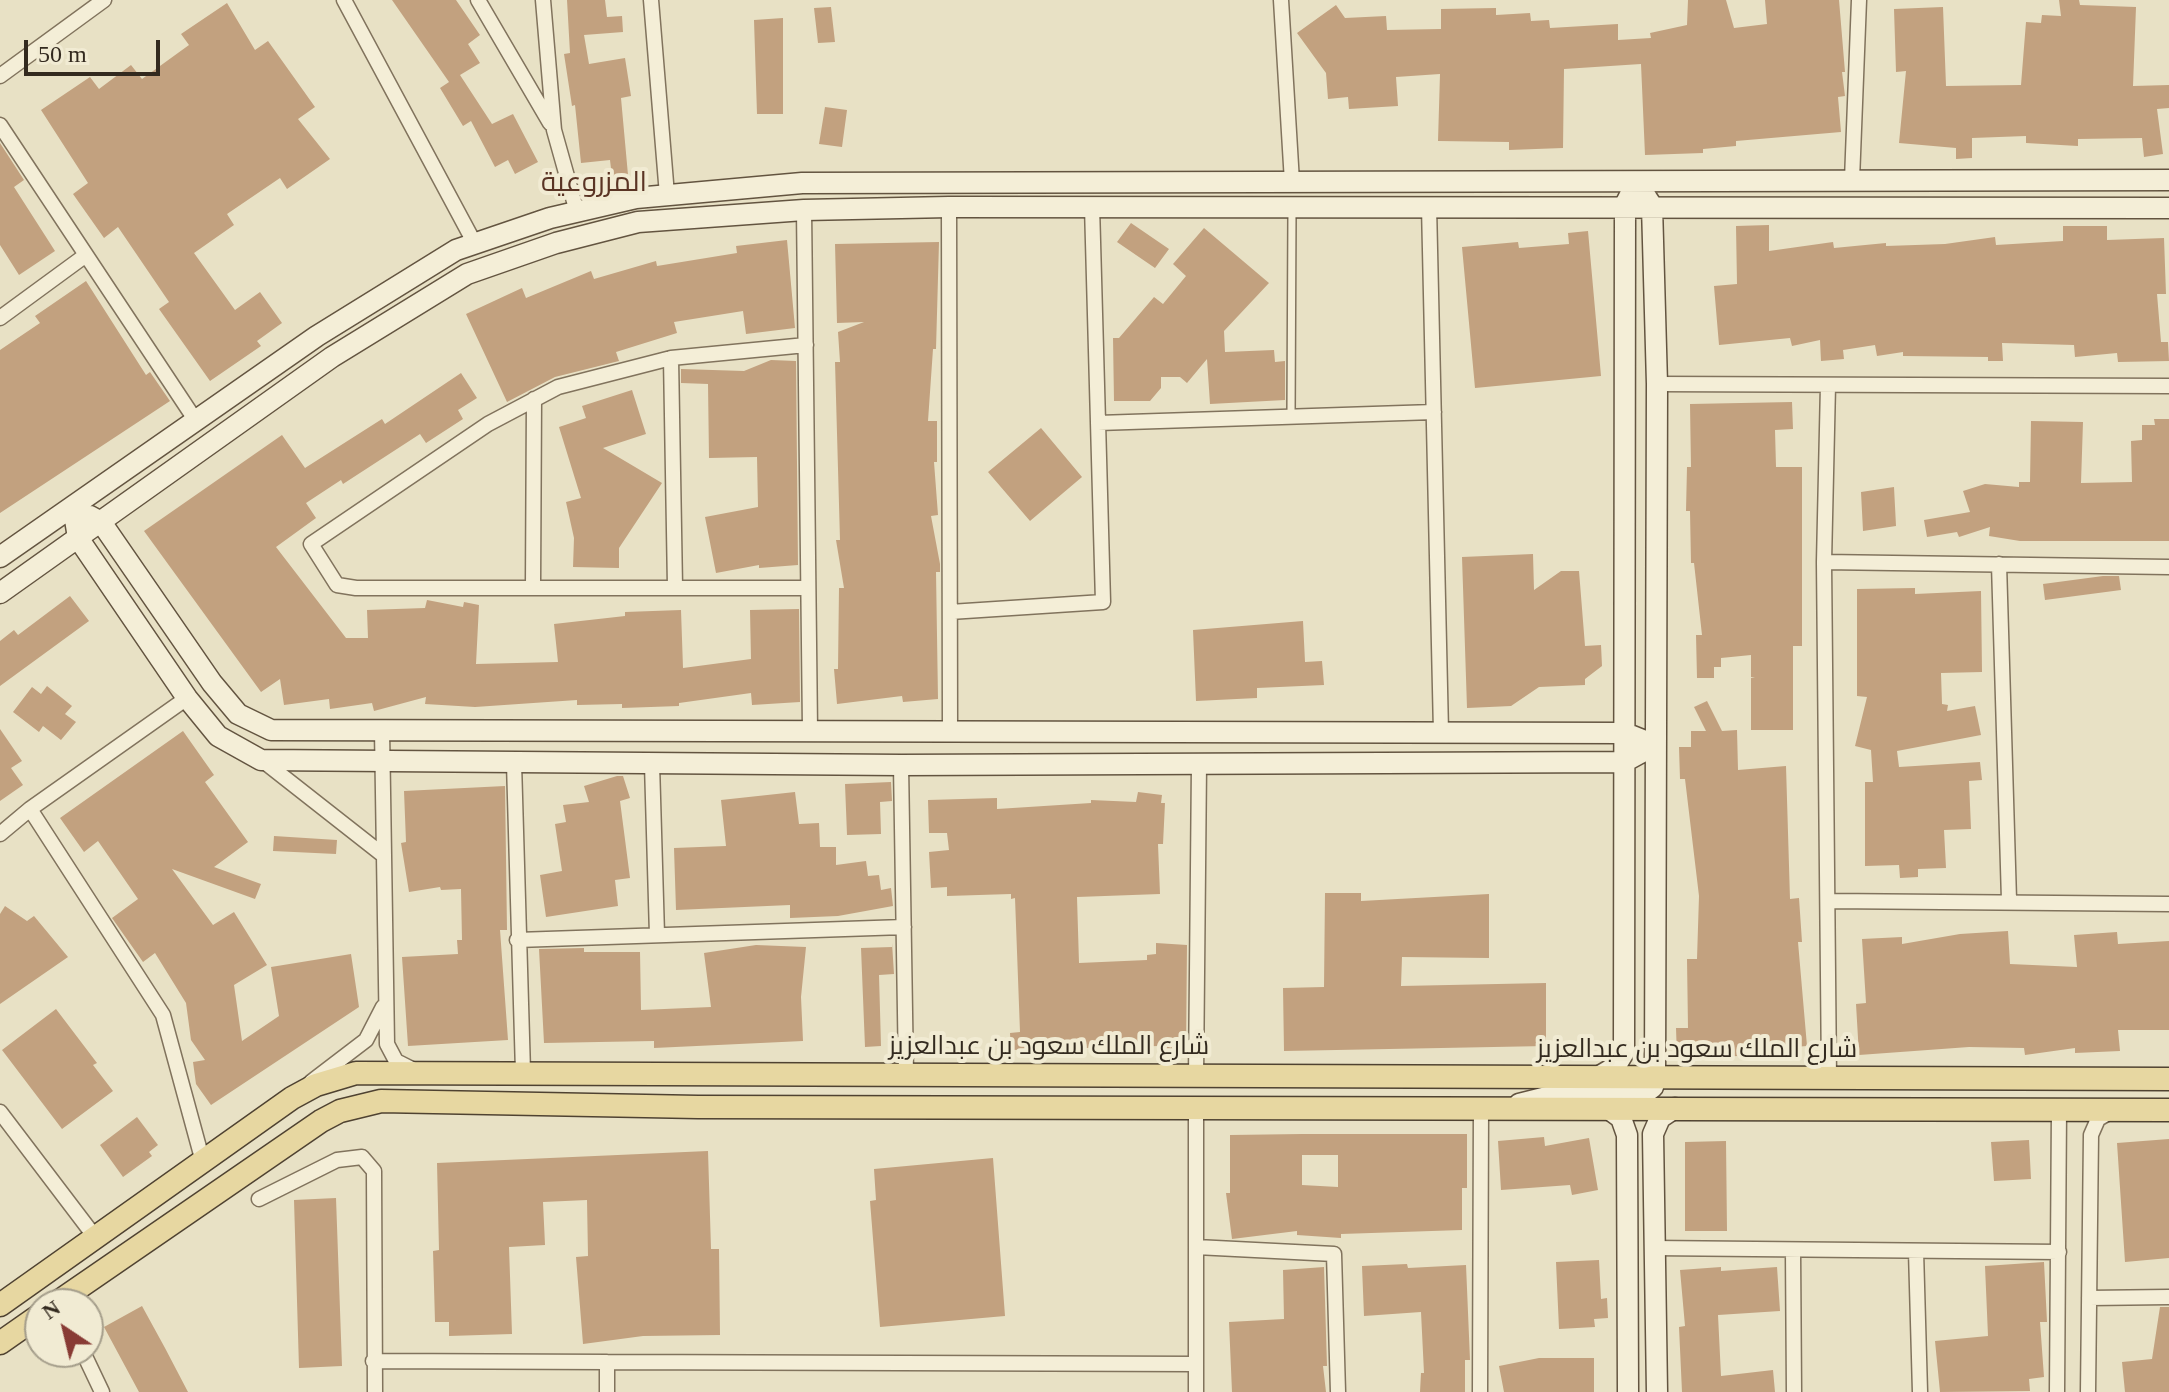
<!DOCTYPE html>
<meta charset="utf-8">
<style>
body{margin:0}
#map{position:relative;width:2169px;height:1392px;overflow:hidden;background:#e8e1c5;font-family:"Times New Roman",serif}
canvas{display:block}
.north{position:absolute;left:24px;top:1288px;width:80px;height:80px;box-sizing:border-box;background:#f1ebd3;border:2px solid #a59e8b;border-radius:50%;rotate:325deg;font-size:22px;font-weight:700;line-height:32px;text-align:center;color:#332a1f}
.north::after{content:'';display:block;margin:auto;width:28px;height:36px;background:#883b34;clip-path:polygon(50% 0,100% 100%,50% 72%,0 100%)}
.scale{position:absolute;left:24px;top:40px;width:136px;height:36px;box-sizing:border-box;border:4px solid #332a1f;border-top:0;padding-left:10px;font-size:24px;line-height:28px;white-space:nowrap;color:#332a1f;-webkit-text-stroke:6px #f1ebd3;paint-order:stroke}
</style>
<div id="map">
<canvas width="2169" height="1392"></canvas>
<div class="north">N</div>
<div class="scale">50 m</div>
</div>
<script>
const ctx = document.querySelector('canvas').getContext('2d');
ctx.lineJoin = 'round';
function fillPath(path, color) {
  ctx.fillStyle = color;
  ctx.fill(path, 'evenodd');
}
function stroke(path, color, width, dash) {
  ctx.strokeStyle = color;
  ctx.lineWidth = width;
  ctx.lineCap = dash ? 'butt' : 'round';
  ctx.setLineDash(dash || []);
  ctx.stroke(path);
}
function drawText(font, color, halo, rows, align = 'center') {
  ctx.font = font + ' "Times New Roman",Cairo,serif';
  ctx.lineWidth = 8;
  ctx.setLineDash([]);
  ctx.textBaseline = 'middle';
  ctx.strokeStyle = halo;
  ctx.fillStyle = color;
  for (const [text, x, y, turn = 0] of rows) {
    ctx.save();
    ctx.translate(x, y);
    ctx.rotate((+turn || 0) * Math.PI / 180);
    ctx.textAlign = isNaN(turn) ? turn : align;
    if (halo) ctx.strokeText(text, 0, 0);
    ctx.fillText(text, 0, 0);
    ctx.restore();
  }
}
const building = new Path2D(`
 M392 0H456L480 35 468 44 480 63 460 75 492 124 513 114 538 162 515 174 508 160 495 167 471 121 463 126 440 88 449 82Z
 M567 0H605L607 17 622 16 623 32 584 35 589 64 625 58 631 96 621 98 628 175 612 177 610 160 581 163 575 105 572 106 564 54 570 53Z
 M1688 0H1726L1734 28 1767 24 1765 0H1839L1845 72H1842L1845 96 1838 97 1841 132 1736 141V146L1703 149V153L1645 155 1641 64 1564 69 1563 148 1509 150V142L1438 141 1440 74 1396 77 1398 106 1349 109 1348 97 1328 99 1326 73 1297 33 1336 5 1345 18 1386 16 1387 30 1441 29V9L1496 8V15L1530 13 1531 21 1549 20 1550 28 1618 24V40L1651 38 1650 33 1687 25Z
 M2059 0H2079L2080 5 2136 7 2133 86 2169 85V108L2157 109 2163 154 2144 157 2142 138 2078 139V146L2026 143V136L1972 138V158L1956 159V148L1899 143 1906 71 1896 72 1894 9 1943 7 1946 86 2021 85 2026 22 2041 23 2042 15 2061 16Z
 M227 3 255 50 268 41 315 107 298 119 330 159 287 189 280 178 227 214 234 225 194 253 235 310 260 292 282 323 257 341 261 346 210 381 159 309 169 302 118 227 104 238 73 194 88 183 41 110 90 77 99 89 131 65 142 79 189 45 181 34Z
 M831 7 835 42 818 43 814 8Z
 M783 18V114H757L754 20Z
 M825 107 847 110 842 147 819 144Z
 M0 143 24 180 14 187 55 251 19 275 0 245Z
 M1131 223 1169 249 1155 268 1117 242Z
 M1769 225V251L1833 242 1834 248 1886 243V246L1945 244 1995 237 1996 245 2063 241V226H2107V240L2164 238 2166 294H2157L2161 342H2168L2169 361 2118 362 2117 353 2075 357 2074 345 2002 343 2003 361H1988V357L1903 356V352L1877 356 1875 345 1843 350 1844 359 1821 361 1820 340 1792 346 1790 338 1719 345 1714 286 1737 284 1736 226Z
 M1204 228 1269 283 1224 331 1225 352 1274 350 1275 362 1285 361V400L1210 404 1207 359 1187 383 1180 377H1161V388L1150 401H1114L1113 338H1119L1154 297 1163 304 1186 276 1173 264Z
 M1588 231 1601 376 1475 388 1462 247 1518 242 1519 248 1569 244 1568 233Z
 M787 240 795 328 746 334 743 311 674 322 677 333 616 352 619 361 555 377 507 402 466 314 522 288 526 298 591 271 594 279 656 261 657 266 737 253 736 246Z
 M939 242 936 349H933L928 421H937V462H934L938 515 931 516 940 564V572H936L938 699 903 702 902 696 837 704 834 669H838L839 588H844L836 540H840L835 362H840L838 332 864 322 837 323 835 244Z
 M86 281 146 375 150 372 170 401 0 513V350L40 323 35 316Z
 M771 360 796 361 798 565 759 568V565L716 573 705 517 758 507 757 457 709 458 708 384 681 383V369L744 371Z
 M461 373 477 398 458 410 463 419 426 443 420 434 343 484 341 480 306 503 316 518 276 547 346 638H368L367 610 425 608 427 600 463 607 464 602 479 605 476 664 558 662 554 624 625 616V612L681 610 683 668 751 659 750 610 799 609 800 702 752 705 751 693 679 703V706L622 708V704L577 705V700L475 707 425 704 426 697 374 711 372 703 330 709 329 699 284 705 280 679 261 692 144 531 282 435 305 468 382 419 385 424Z
 M632 390 646 434 603 448 662 483 619 548V568L573 567 574 538 566 502 581 498 559 427 586 418 582 406Z
 M1792 402 1793 429 1775 430 1776 467H1802V646H1793V730H1751V678L1755 677H1751V655L1721 658V667H1714V678H1697L1696 635H1702L1694 563H1691L1690 511H1686L1687 467H1691L1690 404Z
 M2154 419H2169V541H2020L1989 536 1990 527 1959 537 1957 532 1927 537 1924 520 1970 512 1963 491 1985 484 2019 487V482H2030L2031 421 2083 422 2081 483 2132 482 2131 441 2142 440V425H2155Z
 M1041 428 1082 477 1030 521 988 472Z
 M1894 487 1896 526 1863 531 1861 492Z
 M1533 554 1534 590 1561 571H1579L1585 646 1601 645 1602 666 1585 679V685L1539 687 1511 706 1467 708 1462 557Z
 M2103 576H2119L2121 590 2045 600 2043 584Z
 M1915 588V594L1981 591 1982 672 1941 673 1942 704 1948 705 1947 711 1975 706 1981 735 1897 751 1899 767 1980 762 1982 780 1969 781 1971 829 1944 830 1946 868 1918 869V877L1900 878 1899 865 1865 866V782H1873L1871 750 1855 746 1867 697 1857 696V589Z
 M70 596 89 621 0 686V641L14 630 18 635Z
 M1303 621 1305 662 1322 661 1324 685 1257 688V698L1196 701 1193 630Z
 M47 686 72 706 65 714 76 722 61 740 43 726 39 732 13 712 32 687 41 694Z
 M1707 701 1722 731 1737 730 1738 770 1786 766 1790 899 1799 898 1802 942H1798L1807 1046 1741 1051V1056L1677 1057 1676 1028H1688L1687 959H1697L1699 896 1685 779H1680L1679 747H1691V731H1706L1694 707Z
 M0 729 22 761 11 768 23 785 0 801Z
 M183 731 214 775 205 782 248 842 214 867 261 884 255 899 172 869 213 925 234 912 267 965 234 985 242 1041 279 1016 271 967 351 954 359 1007 211 1105 196 1084 193 1062 205 1060 191 1040 186 1003 155 953 143 962 112 918 138 899 98 841 84 852 60 818Z
 M617 776H623L630 798 620 801 630 878 615 880 618 906 546 917 540 875 562 871 555 824 566 822 563 805 589 802 584 786Z
 M891 782 892 801 880 802 881 834 847 835 845 784Z
 M505 786 507 930H500L508 1040 408 1046 402 957 458 954 457 940H462L461 889 441 890 440 887 409 892 401 843 406 842 404 791Z
 M795 792 799 824 819 823 820 847H836V865L866 861 868 876 879 875 881 890 891 888 893 906 838 916 790 918V905L676 910 674 848 726 846 721 800Z
 M1138 792 1162 795 1161 803H1165L1163 844H1158L1160 894 1077 897 1079 963 1147 960V955L1156 954V943L1187 945 1186 1051 1159 1052V1046L1011 1050 1010 1033 1020 1032 1015 898 1011 899V894L947 896V887L931 888 929 852 949 850 947 833H929L928 800 997 798V809L1091 803V800L1136 802Z
 M274 836 337 840 336 854 273 851Z
 M1325 893H1361V901L1489 894V958L1402 957 1401 986 1546 983V1046L1284 1051 1283 988 1324 987Z
 M5 906 27 921 34 916 68 957 0 1004V914Z
 M2008 931 2010 964 2077 967 2074 935 2117 932 2118 944 2169 941V1030H2118L2120 1051 2075 1053V1048L2025 1055 2024 1048 1969 1047 1859 1055 1856 1004 1866 1003 1862 939 1902 937V944L1960 934Z
 M892 943 894 974 879 975 881 1046 865 1047 861 948 892 947Z
 M756 945 806 947 801 997 803 1041 654 1048V1041L544 1043 539 949 584 948V952H640L641 1010 711 1007 704 953Z
 M56 1009 97 1063 93 1065 113 1091 62 1129 2 1050Z
 M137 1117 158 1145 149 1152 152 1156 123 1177 100 1145Z
 M1302 1134H1467V1188H1462V1230L1341 1234V1238L1297 1235V1231L1232 1239 1226 1193H1230V1135ZM1302 1155H1338V1187L1302 1185Z
 M1544 1137 1545 1146 1589 1138 1598 1190 1572 1195 1570 1185 1501 1190 1498 1141Z
 M2169 1139V1258L2125 1262 2117 1143Z
 M2029 1140 2031 1179 1994 1181 1991 1142Z
 M1726 1141 1727 1231H1685V1142Z
 M708 1151 711 1249H719L720 1335 643 1336 583 1344 576 1257 588 1256 587 1200 543 1202 545 1245 509 1247 512 1334 449 1336V1322H435L433 1251 439 1250 437 1163Z
 M993 1158 1005 1316 880 1327 870 1201 876 1200 874 1169Z
 M336 1198 342 1366 299 1368 294 1200Z
 M1599 1260 1601 1299 1607 1298 1608 1318 1594 1319 1595 1327 1559 1329 1556 1262Z
 M2044 1262 2047 1322H2040L2044 1377 2029 1379 2030 1391 1940 1392 1935 1341 1988 1336 1985 1266Z
 M1407 1264 1408 1268 1466 1265 1470 1360H1465V1392H1420L1421 1373H1424L1421 1312 1364 1316 1362 1266Z
 M1324 1267 1327 1366H1323L1326 1392H1232L1229 1322 1284 1319 1283 1270Z
 M1721 1267V1271L1777 1267 1780 1311 1718 1315 1721 1376 1773 1370 1775 1392H1682L1679 1327 1685 1326 1680 1270Z
 M142 1306 165 1348 188 1392H139L104 1327Z
 M2160 1307H2169V1392H2125L2122 1362 2152 1359Z
 M1539 1358H1594V1392H1504L1499 1366Z`);
const lane = new Path2D(`
 M1291 416 1292 210`);
const street = new Path2D(`
 M344 0 475 244
 M478 0 550 123
 M543 0 554 130 577 212
 M651 0 667 195
 M1281 0 1292 182
 M0 76 104 0
 M0 125 196 421
 M1852 180 1859 0
 M1429 206 1441 732
 M949 207 950 731
 M804 210 810 730
 M0 318 86 255
 M806 345 671 358 558 387 488 424 311 544 337 585 356 588H808
 M671 358 675 587
 M1657 384 2169 386
 M1828 385 1824 562 1829 1078
 M1098 423 1434 412
 M1824 562 2169 567
 M1999 564 2009 900
 M533 585 534 399
 M950 612 1103 602 1092 206
 M382 730 387 1044 396 1061 412 1069
 M262 760 383 855
 M514 763 523 1072
 M652 764 657 935
 M901 765 906 1074
 M30 809 163 1015 203 1162
 M0 834 30 809 187 698
 M1829 901 2169 904
 M517 940 904 927
 M1196 1077 1199 764
 M311 1082 366 1040 383 1007
 M1196 1106V1392
 M0 1112 95 1237
 M259 1199 337 1160 362 1157 374 1171 375 1392
 M1196 1247 1334 1254 1338 1392
 M1653 1248 2059 1252
 M1793 1251 1794 1392
 M1916 1251 1920 1392
 M2089 1298 2169 1297
 M83 1352 102 1392
 M373 1361 607 1362V1392
 M607 1362 1196 1364
 M1480 1392 1481 1106
 M2057 1392 2059 1109
 M2088 1392 2091 1135 2098 1119 2112 1111`);
const secondary = new Path2D(`
 M73 507 78 538 187 698 218 736 261 760 901 765 1624 762 1655 745
 M90 516 101 522 212 683 238 714 271 730 1625 733 1655 745
 M0 557 317 336 456 250 550 218 636 198 802 183 2169 180
 M0 593 332 357 467 274 556 243 638 222 804 210 949 207 2169 208
 M1598 1077 1615 1067 1624 1052 1625 205 1630 195
 M1519 1104 1559 1094 1645 1093 1653 1087 1655 1077 1657 384 1652 206 1645 195
 M1606 1107 1621 1118 1627 1135 1628 1392
 M1657 1392 1653 1134 1660 1118 1675 1108`);
const primary = new Path2D(`
 M55 1304 321 1121 340 1111 381 1101 698 1107 2169 1110
 M0 1305 292 1098 316 1085 356 1073 2169 1079
 M0 1343 40 1315`);
const streetNames = [
 ["شارع الملك سعود بن عبدالعزيز",1049,1047],
 ["شارع الملك سعود بن عبدالعزيز",1697,1050]
];
const neighbourhoodNames = [
 ["المزروعية",594,184]
];
fillPath(building, '#c2a17f');
stroke(lane, '#81735d', 10);
stroke(street, '#81735d', 17);
stroke(secondary, '#635440', 23);
stroke(primary, '#4f4231', 25);
stroke(lane, '#f4eed7', 7);
stroke(street, '#f4eed7', 14);
stroke(secondary, '#f4eed7', 20);
stroke(primary, '#e7d7a1', 22);
drawText('26px', '#332a1f', '#f1ebd3', streetNames);
drawText('28px', '#5a3424', '#f1ebd3', neighbourhoodNames);
</script>
